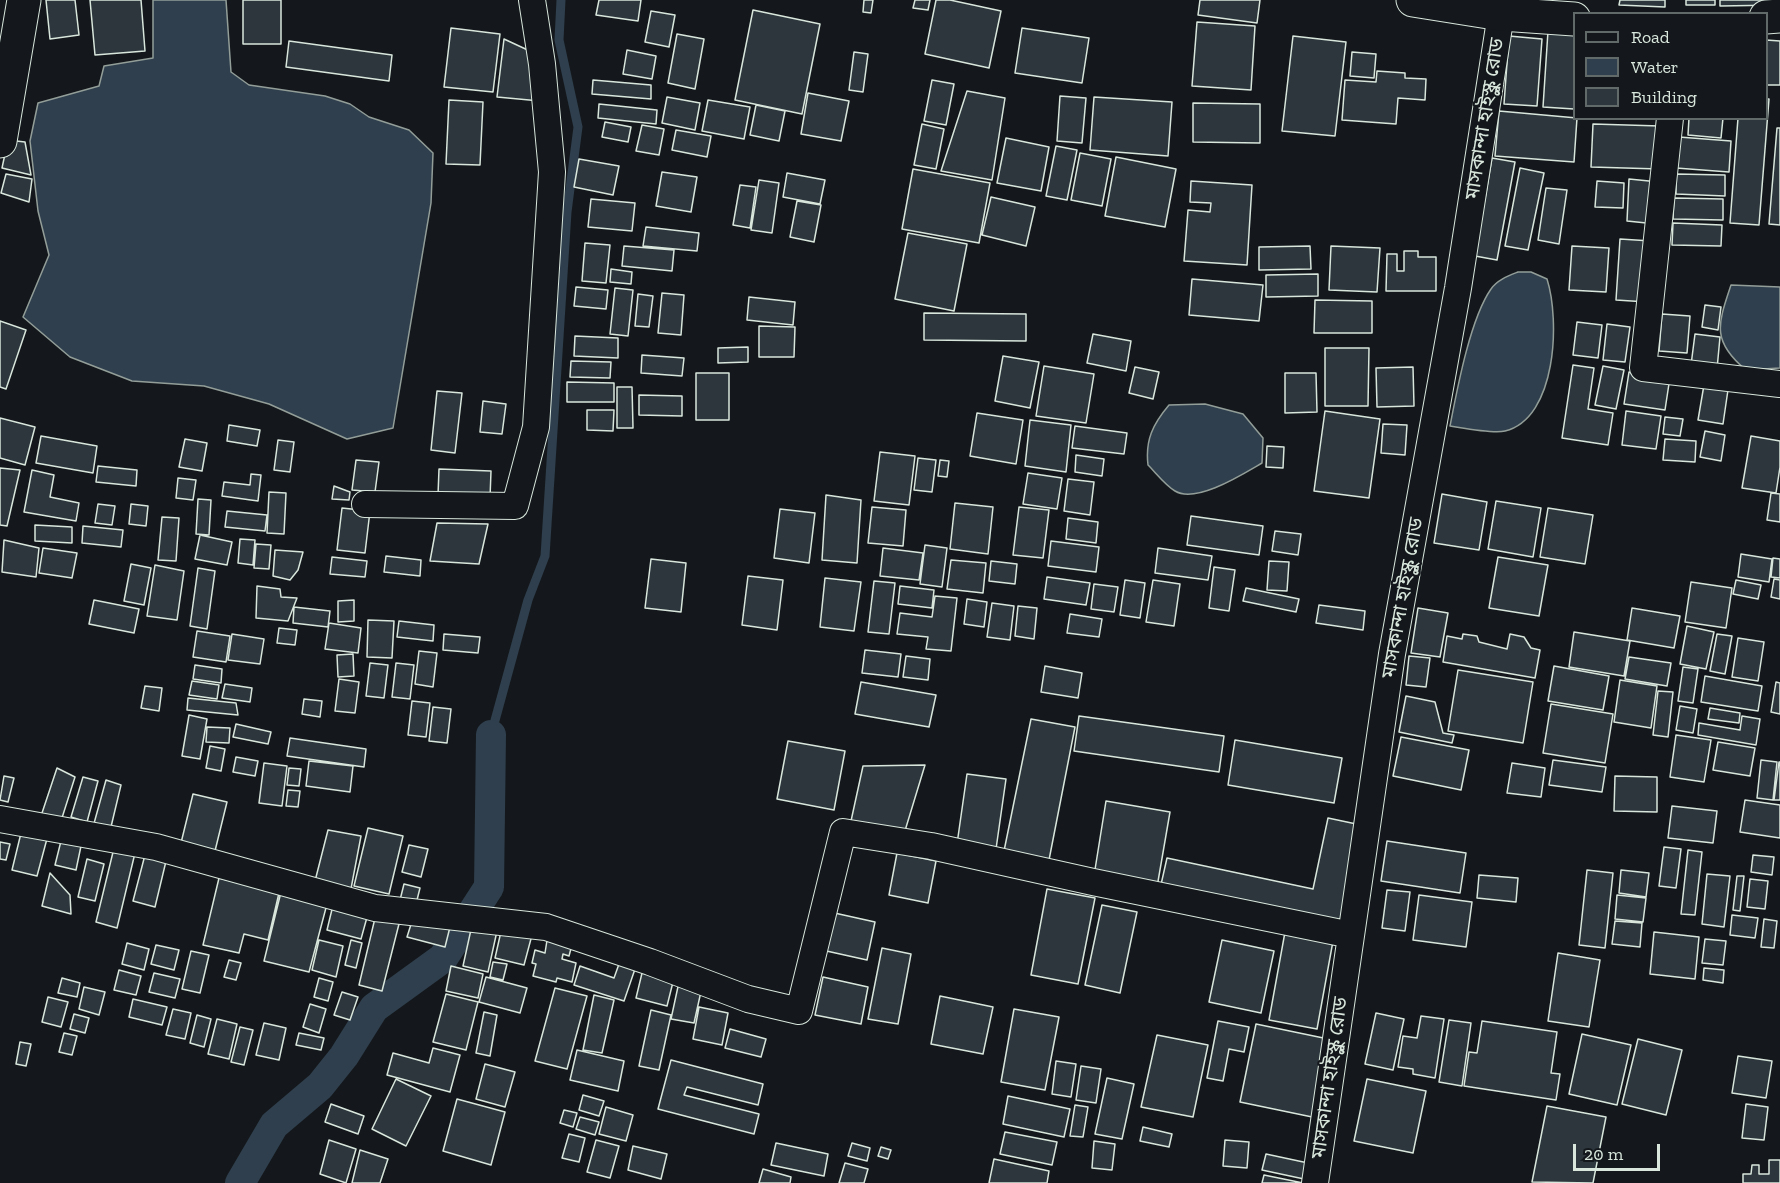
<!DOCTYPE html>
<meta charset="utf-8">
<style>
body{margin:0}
#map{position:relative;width:1780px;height:1183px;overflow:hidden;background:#14181c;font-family:"Zilla Slab",serif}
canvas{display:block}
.legend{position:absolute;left:1573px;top:12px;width:195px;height:108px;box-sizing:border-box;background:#14181c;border:2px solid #626a69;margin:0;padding:8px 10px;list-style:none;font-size:18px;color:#d8e6dc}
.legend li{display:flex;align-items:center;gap:12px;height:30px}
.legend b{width:30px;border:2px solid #626a69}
.scale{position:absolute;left:1573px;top:1144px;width:87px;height:27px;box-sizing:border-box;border:3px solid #d8e6dc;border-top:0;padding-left:8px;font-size:18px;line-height:21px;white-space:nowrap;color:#d8e6dc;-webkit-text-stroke:4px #14181c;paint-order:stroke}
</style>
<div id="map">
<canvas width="1780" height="1183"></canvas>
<ul class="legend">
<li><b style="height:8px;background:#14181c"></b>Road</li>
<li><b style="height:16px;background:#2f3f4d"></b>Water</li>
<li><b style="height:16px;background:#2c363c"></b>Building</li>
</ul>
<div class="scale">20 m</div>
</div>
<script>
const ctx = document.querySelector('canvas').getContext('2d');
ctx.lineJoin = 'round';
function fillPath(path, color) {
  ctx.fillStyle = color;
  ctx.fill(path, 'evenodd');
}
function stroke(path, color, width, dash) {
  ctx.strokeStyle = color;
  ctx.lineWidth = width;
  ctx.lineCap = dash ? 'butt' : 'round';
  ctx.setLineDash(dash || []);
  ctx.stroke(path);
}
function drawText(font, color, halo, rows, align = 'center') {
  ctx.font = font + ' "Zilla Slab","Noto Sans Bengali",serif';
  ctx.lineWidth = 4.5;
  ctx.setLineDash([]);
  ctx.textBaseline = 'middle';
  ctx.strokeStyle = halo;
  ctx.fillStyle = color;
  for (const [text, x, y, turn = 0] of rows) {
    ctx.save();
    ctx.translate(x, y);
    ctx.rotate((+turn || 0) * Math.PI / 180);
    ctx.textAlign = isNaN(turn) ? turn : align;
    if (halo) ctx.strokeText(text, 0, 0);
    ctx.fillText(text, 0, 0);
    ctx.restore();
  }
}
const water = new Path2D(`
 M153 0H226L231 72 249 85 325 96 350 104 369 117 409 130 433 153 431 203 393 428 347 439 269 404 204 386 132 381 70 357 23 317 49 255 38 211 30 141 38 103 99 86 104 66 153 58Z
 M1518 272H1531L1547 279C1560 320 1557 418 1505 431 1493 434 1463 428 1450 426 1457 390 1470 319 1491 289 1497 280 1508 276 1518 272Z
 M1731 285 1780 287V368L1746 370C1711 341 1718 324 1731 285Z
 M1205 404 1243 414 1263 438 1262 463C1243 474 1196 504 1175 491 1165 485 1156 473 1148 465 1145 440 1153 424 1169 405Z`);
const stream = new Path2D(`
 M491 735 528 600 545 556 567 212 578 127 559 40 561 0`);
const canal = new Path2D(`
 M240 1183 274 1125 320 1086 344 1056 374 1008 443 958 489 887 491 735`);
const building = new Path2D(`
 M46 0H75L79 35 50 39Z
 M90 0H141L145 51 95 55Z
 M243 0H281V44H243Z
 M599 0H641L638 21 596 15Z
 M864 0H873L871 13 863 12Z
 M915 0H930L928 10 913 8Z
 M936 0H950L1001 11 989 68 925 54Z
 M1200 0H1260L1257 23 1198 15Z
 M1620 0H1665V7L1619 5Z
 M1686 0H1715V5H1686Z
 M1720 0H1780V5L1720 6Z
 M753 10 820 24 802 114 735 100Z
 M651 11 675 15 669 47 645 42Z
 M1197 22 1255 26 1251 90 1192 86Z
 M451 28 500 34 493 92 444 87Z
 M1022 28 1089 38 1082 83 1015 73Z
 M1548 31 1574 33V109L1543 107Z
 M677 34 704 39 695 89 668 83Z
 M1293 36 1346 42 1335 136 1282 131Z
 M1509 36 1542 39 1537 106 1504 104Z
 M504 39 532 52 540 101 497 97Z
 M1766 40 1780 41V85H1766Z
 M289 41 392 55 389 81 286 67Z
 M627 50 656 56 652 79 623 74Z
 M854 52 868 54 863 92 849 90Z
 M1352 52 1376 54 1374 78 1350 76Z
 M1377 71 1405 73V78L1426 79 1425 100 1398 98 1396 124 1342 120 1345 80 1376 82Z
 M593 80 651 85V99L592 94Z
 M932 80 954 84 946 125 924 121Z
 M967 91 1005 98 992 180 941 171Z
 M808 93 849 101 841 141 801 134Z
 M1060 96 1086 98 1082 143 1057 141Z
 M667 97 700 103 695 130 662 123Z
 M1094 97 1172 102 1168 156 1090 150Z
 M1766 99H1769L1759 225 1730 223 1738 118H1766Z
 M449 100 483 102 480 165 446 164Z
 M708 100 750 107 744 139 702 131Z
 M1193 103 1260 104V143L1193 142Z
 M599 104 657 110 656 124 598 118Z
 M756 105 785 111 779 141 750 135Z
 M1499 111 1577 118 1574 162 1495 156Z
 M1689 118H1723L1721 138 1688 135Z
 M605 122 631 127 628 142 602 137Z
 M922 124 944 129 936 169 914 165Z
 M1593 124 1660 126 1659 169 1591 167Z
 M642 125 664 129 659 155 636 151Z
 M1777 128H1780V225L1769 224Z
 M676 130 711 136 707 157 672 150Z
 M1679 137 1731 141 1729 172 1676 168Z
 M1006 138 1049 147 1041 191 997 183Z
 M8 140 25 142 31 175 2 168Z
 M1056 146 1077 150 1067 200 1046 196Z
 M1080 153 1111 159 1102 206 1071 200Z
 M1116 157 1176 169 1165 227 1105 216Z
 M1492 158 1515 162 1497 260 1475 256Z
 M579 159 619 166 613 195 574 187Z
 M1520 168 1544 173 1528 250 1505 246Z
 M913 169 990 183 979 243 902 229Z
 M662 172 697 177 691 212 656 206Z
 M787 173 825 180 820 204 783 197Z
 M6 174 32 179 29 202 1 193Z
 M1676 174 1725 175V196L1676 194Z
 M1629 179 1659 182 1656 224 1627 221Z
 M759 180 779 183 772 233 751 230Z
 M1191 181 1252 185 1247 265 1184 261 1188 210 1210 212 1211 203 1190 202Z
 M1597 181 1624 183 1623 208 1595 207Z
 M740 185 756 187 750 228 733 225Z
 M1546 188 1567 190 1559 244 1538 240Z
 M991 197 1035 207 1026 246 982 235Z
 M1674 198 1723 199V220L1673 219Z
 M591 199 635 203 632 231 588 227Z
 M797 201 821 205 814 242 790 237Z
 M1673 223 1722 225 1721 246 1672 245Z
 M646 227 699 233 697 251 643 246Z
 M908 233 967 244 954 311 895 299Z
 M1620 239 1651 241 1647 302 1616 300Z
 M585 243 610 245 606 283 582 281Z
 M624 246 674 250 672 271 622 266Z
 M1310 246 1311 269 1259 270V247Z
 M1331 246 1380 248 1377 292 1329 290Z
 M1572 246 1609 248 1606 292 1569 290Z
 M1404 251H1418V257H1436V291H1386L1387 254H1397V271H1404Z
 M611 269 632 272 631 284 610 282Z
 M1318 274V296L1266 297V275Z
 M1192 279 1263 285 1259 321 1189 315Z
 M576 287 608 290 606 309 574 306Z
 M615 288 633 290 628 336 610 334Z
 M662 293 684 295 681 335 658 333Z
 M638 294 653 296 649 327 635 326Z
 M749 297 795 302 793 325 747 320Z
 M1315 300 1372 301V333H1314Z
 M1705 305 1721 307 1718 330 1702 327Z
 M924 313 1026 314V341L924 340Z
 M1662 314 1690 316 1687 353 1659 351Z
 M0 321 26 330 6 389 0 387Z
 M1577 322 1602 325 1598 358 1573 355Z
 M1607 324 1630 327 1625 362 1603 360Z
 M759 326 795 327 794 357H759Z
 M1093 334 1131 341 1126 371 1087 363Z
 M1695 334 1720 337 1717 369 1691 365Z
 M575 336 618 338V358L574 356Z
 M748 347V362L718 363V348Z
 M1325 348H1369L1368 406H1325Z
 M642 355 684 358 682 376 641 373Z
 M1003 356 1039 362 1030 408 995 401Z
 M571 361 611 362 610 378 570 377Z
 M1573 365 1594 368 1588 409 1613 413 1608 445 1562 438Z
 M1044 366 1094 374 1086 423 1036 416Z
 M1603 366 1624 370 1616 409 1595 405Z
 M1135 367 1159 372 1153 399 1129 393Z
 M1413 367 1414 406 1377 407 1376 368Z
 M1629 372 1670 377 1665 410 1624 404Z
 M696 373H729V420H696Z
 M1285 373H1316L1317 412 1285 413Z
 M1705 379 1729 383 1723 424 1698 420Z
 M567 382 614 383V402H567Z
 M617 387H632L633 428H617Z
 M437 391 462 393 455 453 431 450Z
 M639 395 682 396V416L639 415Z
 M483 401 506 404 502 434 480 432Z
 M587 410H614L613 431 587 430Z
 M1325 411 1380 419 1369 498 1314 491Z
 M1626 411 1661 416 1656 449 1622 445Z
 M977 413 1023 420 1016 464 970 456Z
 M1665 417 1683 419 1680 436 1663 434Z
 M0 418 35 427 25 465 0 458Z
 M1030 420 1071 425 1066 472 1025 466Z
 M1383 424 1407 425 1405 455 1381 453Z
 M229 425 260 430 257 446 227 441Z
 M1075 426 1127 433 1124 454 1072 448Z
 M1705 431 1725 435 1721 461 1700 457Z
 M41 436 97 446 93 473 36 463Z
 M1751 436 1780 441V467L1776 493 1742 488Z
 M185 439 207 443 202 471 179 467Z
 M1665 439 1696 441 1695 462 1663 460Z
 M278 440 294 442 290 472 274 470Z
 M1267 446 1284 447 1283 468 1266 467Z
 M880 452 915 456 909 505 874 501Z
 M1076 455 1104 459 1102 476 1075 472Z
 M918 458 936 460 932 492 914 490Z
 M356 460 379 462 375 492 352 490Z
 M940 460 949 461 947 477 938 476Z
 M98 466 137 470 136 486 96 482Z
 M0 468 20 470 7 526 0 525Z
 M439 469 491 471 490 498 438 495Z
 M32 470 54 475 50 497 79 503 76 521 24 512Z
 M1028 473 1062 478 1057 509 1023 504Z
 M251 474 261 475 258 501 222 496 224 482 250 485Z
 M178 478 196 480 193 500 176 498Z
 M1068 479 1094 482 1090 515 1064 511Z
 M334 486 350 492 349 500 332 499Z
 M269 492 286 493 284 534 267 533Z
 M1771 493 1780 494V522L1767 520Z
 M1442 494 1487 502 1479 550 1434 543Z
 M826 495 861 500 857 563 822 560Z
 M198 499 211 500 209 535 196 534Z
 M1496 501 1541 508 1533 557 1488 549Z
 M955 503 993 507 988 554 950 549Z
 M98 504 115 506 112 525 95 523Z
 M131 504 148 506 146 526 129 524Z
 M872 507 906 510 903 546 868 543Z
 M1019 507 1049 510 1043 558 1013 555Z
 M342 508 370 511 365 553 337 550Z
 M1548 508 1593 515 1585 564 1540 557Z
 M780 509 815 513 809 563 774 558Z
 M227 511 267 515 265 531 225 527Z
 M1191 516 1263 526 1259 555 1187 545Z
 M162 517 179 518 176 561 158 560Z
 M1068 518 1098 522 1096 543 1066 539Z
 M437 523 488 524 479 564 430 561Z
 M35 525 72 527V543L35 541Z
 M83 526 123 530 121 547 82 543Z
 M1275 531 1301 534 1298 555 1272 551Z
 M200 535 232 542 227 565 195 559Z
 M240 539 255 540 253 565 238 563Z
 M4 540 39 548 36 577 2 572Z
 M1051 541 1099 547 1096 572 1048 566Z
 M256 544 271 545 269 569 254 568Z
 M925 545 947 548 942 587 920 584Z
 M43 548 77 553 72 578 39 573Z
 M883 548 923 553 919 580 880 576Z
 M1158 548 1212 556 1208 580 1155 573Z
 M275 550 303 552 298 570 290 580 273 576Z
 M1741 554 1772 559 1769 582 1738 577Z
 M386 556 421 560 420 576 384 572Z
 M332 557 367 561 365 577 330 574Z
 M1498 557 1548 565 1539 616 1489 608Z
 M1773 558 1780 559V578L1771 577Z
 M651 559 686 563 681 612 645 608Z
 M951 560 986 563 983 593 947 589Z
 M991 561 1017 564 1015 584 989 581Z
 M1269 561 1289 562 1287 591 1267 590Z
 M131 564 151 568 144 605 124 601Z
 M155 565 184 571 177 620 147 616Z
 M1214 567 1235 570 1229 611 1209 608Z
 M198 568 215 571 207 629 190 626Z
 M748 576 783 580 777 630 742 625Z
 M1047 577 1090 583 1086 605 1044 599Z
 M825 578 861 582 854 631 820 627Z
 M1774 579 1780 580V599L1771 597Z
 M1125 580 1145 583 1140 618 1120 615Z
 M1153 580 1180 584 1174 626 1146 622Z
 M1736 580 1761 585 1758 599 1733 594Z
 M874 581 895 583 889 634 868 632Z
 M1691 582 1732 588 1726 628 1685 622Z
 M1094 584 1118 587 1114 612 1091 609Z
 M257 586 280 589 281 597 297 598 288 621 256 618Z
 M900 586 934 590 932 608 898 604Z
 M1246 588 1299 599 1296 612 1243 601Z
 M935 596 957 598 951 651 926 649 928 637 897 634 900 613 932 617Z
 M967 599 987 602 984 627 964 624Z
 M94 600 139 609 134 633 89 624Z
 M354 600V621L338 622V601Z
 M992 603 1014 606 1010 640 987 637Z
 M1319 605 1365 611 1363 630 1316 623Z
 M1018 606 1037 608 1034 639 1015 636Z
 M294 607 330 611 328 627 293 623Z
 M1418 608 1448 613 1440 657 1411 653Z
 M1632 608 1680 616 1674 648 1627 640Z
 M1070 614 1102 619 1099 637 1067 633Z
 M368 620 394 621 392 658 367 657Z
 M399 621 434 625 433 641 397 637Z
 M329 623 361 628 358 653 325 649Z
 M1687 626 1714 632 1706 669 1680 664Z
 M279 628 297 630 295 645 277 643Z
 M197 631 230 636 226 662 193 657Z
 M1574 632 1630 641 1624 676 1569 667Z
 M232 634 264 639 260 664 228 660Z
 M444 634 480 637 478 653 443 650Z
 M1463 634 1477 636 1479 642 1507 649 1510 634 1524 637 1531 648 1540 650 1535 678 1443 662 1447 636 1462 639Z
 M1717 634 1732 636 1725 674 1710 671Z
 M1738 638 1764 642 1758 681 1732 677Z
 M865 650 901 654 898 677 862 673Z
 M419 651 437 653 433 687 415 684Z
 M353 654 354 676 338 677 337 655Z
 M906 656 930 659 928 680 903 677Z
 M1409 656 1430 658 1426 687 1406 685Z
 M1629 657 1671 663 1667 686 1625 679Z
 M370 663 388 665 384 698 366 696Z
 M396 663 414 665 410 699 392 697Z
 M195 665 222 669 221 683 193 679Z
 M1045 666 1082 673 1078 698 1041 692Z
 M1554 666 1609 676 1603 710 1548 701Z
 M1683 667 1698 669 1693 703 1678 701Z
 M1458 670 1533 682 1523 743 1448 731Z
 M1705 676 1762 686 1758 711 1701 702Z
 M339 679 359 682 355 713 335 711Z
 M1620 680 1657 686 1651 728 1614 722Z
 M192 681 219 685 217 699 189 695Z
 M861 682 936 695 929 727 855 714Z
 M1776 682 1780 683V714L1771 712Z
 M225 684 252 688 250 702 222 698Z
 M145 686 162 688 159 711 141 708Z
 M1658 691 1673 692 1668 737 1653 735Z
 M1406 696 1435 702 1443 733 1454 735 1452 743 1399 732Z
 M188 698 236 703 238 715 187 710Z
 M304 699 322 701 320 717 302 714Z
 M412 701 430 703 426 737 408 735Z
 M1551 704 1613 714 1605 763 1543 753Z
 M1680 706 1697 709 1693 733 1676 730Z
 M433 707 451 709 447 743 429 741Z
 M1710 708 1740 713 1739 723 1708 719Z
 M189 715 207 719 200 759 182 756Z
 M1079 716 1224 736 1219 772 1074 751Z
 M1742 716 1760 719 1756 745 1698 735 1699 723 1740 730Z
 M1031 719 1075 727 1049 860 1004 851Z
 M236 724 271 732 268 744 233 737Z
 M207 727 230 728 229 743 206 742Z
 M1676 735 1711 740 1704 782 1670 777Z
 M1401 737 1469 750 1461 790 1393 776Z
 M290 738 366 749 364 767 287 756Z
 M1235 740 1342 758 1334 803 1228 785Z
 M788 741 845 751 834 810 777 799Z
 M1718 742 1755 748 1750 776 1713 770Z
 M210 746 225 749 221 771 206 768Z
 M236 757 258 761 255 776 233 772Z
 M1553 760 1606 767 1602 792 1549 785Z
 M1761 760 1777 762 1773 800 1757 798Z
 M309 761 353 766 350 792 306 786Z
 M1779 762H1780V800H1774Z
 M264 763 287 766 282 806 259 803Z
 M1512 763 1545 768 1541 797 1507 793Z
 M925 765 904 834 851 821 863 766Z
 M57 768 75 777 61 821 41 816Z
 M289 768 301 769 299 786 287 785Z
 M967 774 1006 779 996 849 957 844Z
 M4 776 14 778 8 802 0 800Z
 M1615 776 1657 777V812L1614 811Z
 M83 777 98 781 87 822 71 817Z
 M106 780 121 785 110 831 93 827Z
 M288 790 300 791 298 807 286 806Z
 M193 794 227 802 214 855 180 847Z
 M1745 800 1780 805V838L1740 832Z
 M1106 801 1170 812 1156 893 1093 882Z
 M1672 806 1717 811 1713 843 1668 838Z
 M1328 818 1361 825 1340 926 1160 889 1167 858 1313 889Z
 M368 828 403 836 389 894 354 886Z
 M22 829 48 835 37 876 12 870Z
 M328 830 361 836 350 894 314 885Z
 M61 841 81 846 76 870 55 865Z
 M1387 841 1466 853 1460 893 1381 881Z
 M0 842 10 844 6 860 0 859Z
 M409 845 428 849 421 877 402 872Z
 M1664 847 1681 849 1676 888 1659 886Z
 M114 848 135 853 117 928 96 922Z
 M1688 850 1702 852 1695 915 1681 914Z
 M146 851 167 857 155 907 133 901Z
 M897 853 936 861 928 903 889 895Z
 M1753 855 1774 857 1772 875 1751 872Z
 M87 859 104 864 95 901 78 897Z
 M1587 870 1613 873 1605 948 1579 945Z
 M1621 870 1649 873 1646 897 1619 893Z
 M50 873 70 895 71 914 42 906Z
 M1707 874 1730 876 1724 927 1702 924Z
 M1479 875 1518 878 1516 902 1477 898Z
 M1737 876H1744L1740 911 1733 910Z
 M219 878 279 893 268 940 244 934 239 953 203 945Z
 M1750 879 1768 881 1765 909 1747 907Z
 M404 884 420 888 416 904 400 900Z
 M1047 889 1095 898 1078 984 1031 975Z
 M1387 890 1410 892 1405 931 1382 928Z
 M281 892 327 904 309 972 264 961Z
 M1419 895 1472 902 1466 947 1413 940Z
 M1617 895 1646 898 1643 922 1615 919Z
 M334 901 369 910 361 939 327 930Z
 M1102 905 1137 912 1120 993 1085 985Z
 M830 912 875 922 867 960 822 950Z
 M376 914 400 920 382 991 359 985Z
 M1732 915 1758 918 1755 938 1730 935Z
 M413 918 450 927 445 947 407 937Z
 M1764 919 1777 921 1774 948 1761 947Z
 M1615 921 1642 923 1640 947 1612 944Z
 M472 925 497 931 488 972 463 966Z
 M502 927 532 935 524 965 495 958Z
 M1285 932 1333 941 1317 1029 1269 1020Z
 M1654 932 1699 937 1695 979 1650 974Z
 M548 934 573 941 569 956 563 954 562 959 576 963 572 982 557 978 556 982 533 976 536 964 532 963 535 950 545 953Z
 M1705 939 1726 941 1723 965 1702 963Z
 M319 940 343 946 336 977 312 970Z
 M351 940 362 943 356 968 345 965Z
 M1222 940 1274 951 1261 1013 1209 1002Z
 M127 943 149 949 144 970 122 964Z
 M156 945 179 950 174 970 151 964Z
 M882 948 911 954 898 1024 868 1019Z
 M191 951 209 955 200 993 182 989Z
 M1558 953 1600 960 1589 1027 1548 1021Z
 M229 960 241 963 236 980 224 977Z
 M493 962 507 964 503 980 490 977Z
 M619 964 635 969 624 1001 574 985 580 966 614 978Z
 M451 966 483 974 478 998 446 991Z
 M1704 968 1724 970 1723 983 1703 980Z
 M643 969 674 978 667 1006 636 998Z
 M119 970 141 976 136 995 114 990Z
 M154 973 180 979 175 998 149 992Z
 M486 977 527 988 520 1013 479 1002Z
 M823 977 868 987 861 1024 815 1015Z
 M62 978 80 983 77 997 58 993Z
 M319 978 333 982 328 1001 314 997Z
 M679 982 702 987 694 1023 671 1019Z
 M84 987 105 992 99 1015 79 1009Z
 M555 988 587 996 567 1069 535 1061Z
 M342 992 358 997 350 1020 334 1015Z
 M446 994 478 1002 466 1050 433 1042Z
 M594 995 614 1000 602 1053 583 1050Z
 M940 996 993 1007 983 1054 931 1044Z
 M48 997 68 1002 61 1027 42 1022Z
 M133 999 167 1007 162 1025 129 1017Z
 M310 1004 326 1009 319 1033 303 1027Z
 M699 1007 728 1013 722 1045 693 1039Z
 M173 1009 191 1013 185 1039 166 1035Z
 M1014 1009 1059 1017 1045 1090 1001 1082Z
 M651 1010 671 1015 659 1070 639 1066Z
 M484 1012 497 1015 490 1056 476 1053Z
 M1376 1013 1404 1019 1393 1070 1365 1064Z
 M74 1014 89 1018 85 1033 70 1029Z
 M197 1015 211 1019 204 1047 190 1043Z
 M1421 1016 1444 1019 1435 1078 1413 1074V1069L1398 1067 1403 1036 1417 1038Z
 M217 1019 237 1024 229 1059 208 1054Z
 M1449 1020 1471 1023 1462 1086 1439 1082Z
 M1218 1021 1249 1027 1244 1052 1229 1049 1223 1081 1207 1078Z
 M1482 1021 1557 1032 1551 1073 1560 1074 1556 1100 1464 1086 1469 1052 1477 1053Z
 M264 1023 286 1028 279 1060 256 1055Z
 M1256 1024 1333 1040 1317 1118 1240 1102Z
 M240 1027 253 1030 244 1065 231 1062Z
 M730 1029 766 1039 761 1057 725 1048Z
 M64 1033 77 1036 72 1055 59 1052Z
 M299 1033 324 1038 321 1050 296 1045Z
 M1582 1034 1631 1045 1617 1105 1569 1094Z
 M1157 1035 1208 1045 1193 1117 1141 1107Z
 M1638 1039 1682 1050 1666 1115 1622 1104Z
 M20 1042 31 1044 26 1066 16 1064Z
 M433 1048 460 1055 450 1092 387 1075 393 1053 429 1063Z
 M577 1050 624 1061 618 1091 570 1080Z
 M1738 1056 1772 1061 1766 1098 1732 1093Z
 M671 1060 763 1084 758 1105 687 1087 684 1095 759 1114 754 1134 658 1109Z
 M1056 1061 1076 1064 1071 1097 1052 1094Z
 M485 1064 515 1072 505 1107 476 1099Z
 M1081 1066 1101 1069 1096 1103 1076 1100Z
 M1107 1078 1134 1084 1122 1139 1095 1134Z
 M396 1079 431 1096 406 1146 372 1129Z
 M1367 1079 1426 1091 1413 1153 1354 1141Z
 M583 1095 604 1101 599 1116 579 1110Z
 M1008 1096 1070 1109 1064 1137 1003 1124Z
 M457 1099 505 1112 491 1165 443 1151Z
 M331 1104 364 1116 358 1134 325 1122Z
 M1746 1104 1768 1107 1764 1140 1742 1138Z
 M1075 1105 1088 1107 1083 1137 1070 1136Z
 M1547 1106 1606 1117 1593 1183 1532 1182Z
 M606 1107 633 1115 626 1141 599 1134Z
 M564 1110 577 1113 573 1127 560 1123Z
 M580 1117 599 1122 595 1135 576 1129Z
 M1143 1127 1172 1134 1169 1147 1140 1141Z
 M1005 1132 1057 1142 1052 1165 1000 1154Z
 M569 1134 585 1138 579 1162 562 1158Z
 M329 1140 356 1149 346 1183 320 1174Z
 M596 1140 619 1146 610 1178 587 1172Z
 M1225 1140 1249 1142 1247 1168 1223 1166Z
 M1094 1141 1115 1144 1112 1170 1092 1168Z
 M776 1143 828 1154 824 1176 771 1165Z
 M852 1143 870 1148 867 1161 848 1156Z
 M633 1146 667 1154 661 1179 628 1170Z
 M881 1147 891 1150 888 1159 878 1156Z
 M360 1150 388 1159 380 1183H352Z
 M1266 1154 1308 1163 1304 1179 1262 1170Z
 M994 1159 1049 1171 1047 1183H989Z
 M1769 1160H1780V1183H1743V1174H1751L1752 1165H1759V1174H1769Z
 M845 1163 868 1169 864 1183H839Z
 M763 1169 791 1177 790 1183H759Z
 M1264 1175 1303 1183H1262Z`);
const street = new Path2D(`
 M1670 118 1643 368 1780 384
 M365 504 515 506 536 427 552 172 542 64 532 0
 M0 819 156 847 375 908 546 927 650 962 748 999 799 1011 843 832 931 846 1093 882 1351 935
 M1315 1183 1392 654 1458 288 1501 14`);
const secondary = new Path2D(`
 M1413 0 1501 14 1574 19
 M1766 17 1780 16
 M0 141 24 0`);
const streetNames = [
 ["মাসকান্দা হাইস্কুল রোড",1485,119,-81],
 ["মাসকান্দা হাইস্কুল রোড",1403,598,-80],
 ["মাসকান্দা হাইস্কুল রোড",1330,1078,-82]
];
fillPath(water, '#2f3f4d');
stroke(water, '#939e99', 1.5);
stroke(stream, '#2f3f4d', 9);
stroke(canal, '#2f3f4d', 30);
fillPath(building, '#2c363c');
stroke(building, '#d8e6dc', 1.5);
stroke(street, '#d8e6dc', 28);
stroke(secondary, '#d8e6dc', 35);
stroke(street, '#14181c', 26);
stroke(secondary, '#14181c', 33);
drawText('20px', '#d8e6dc', '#14181c', streetNames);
</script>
